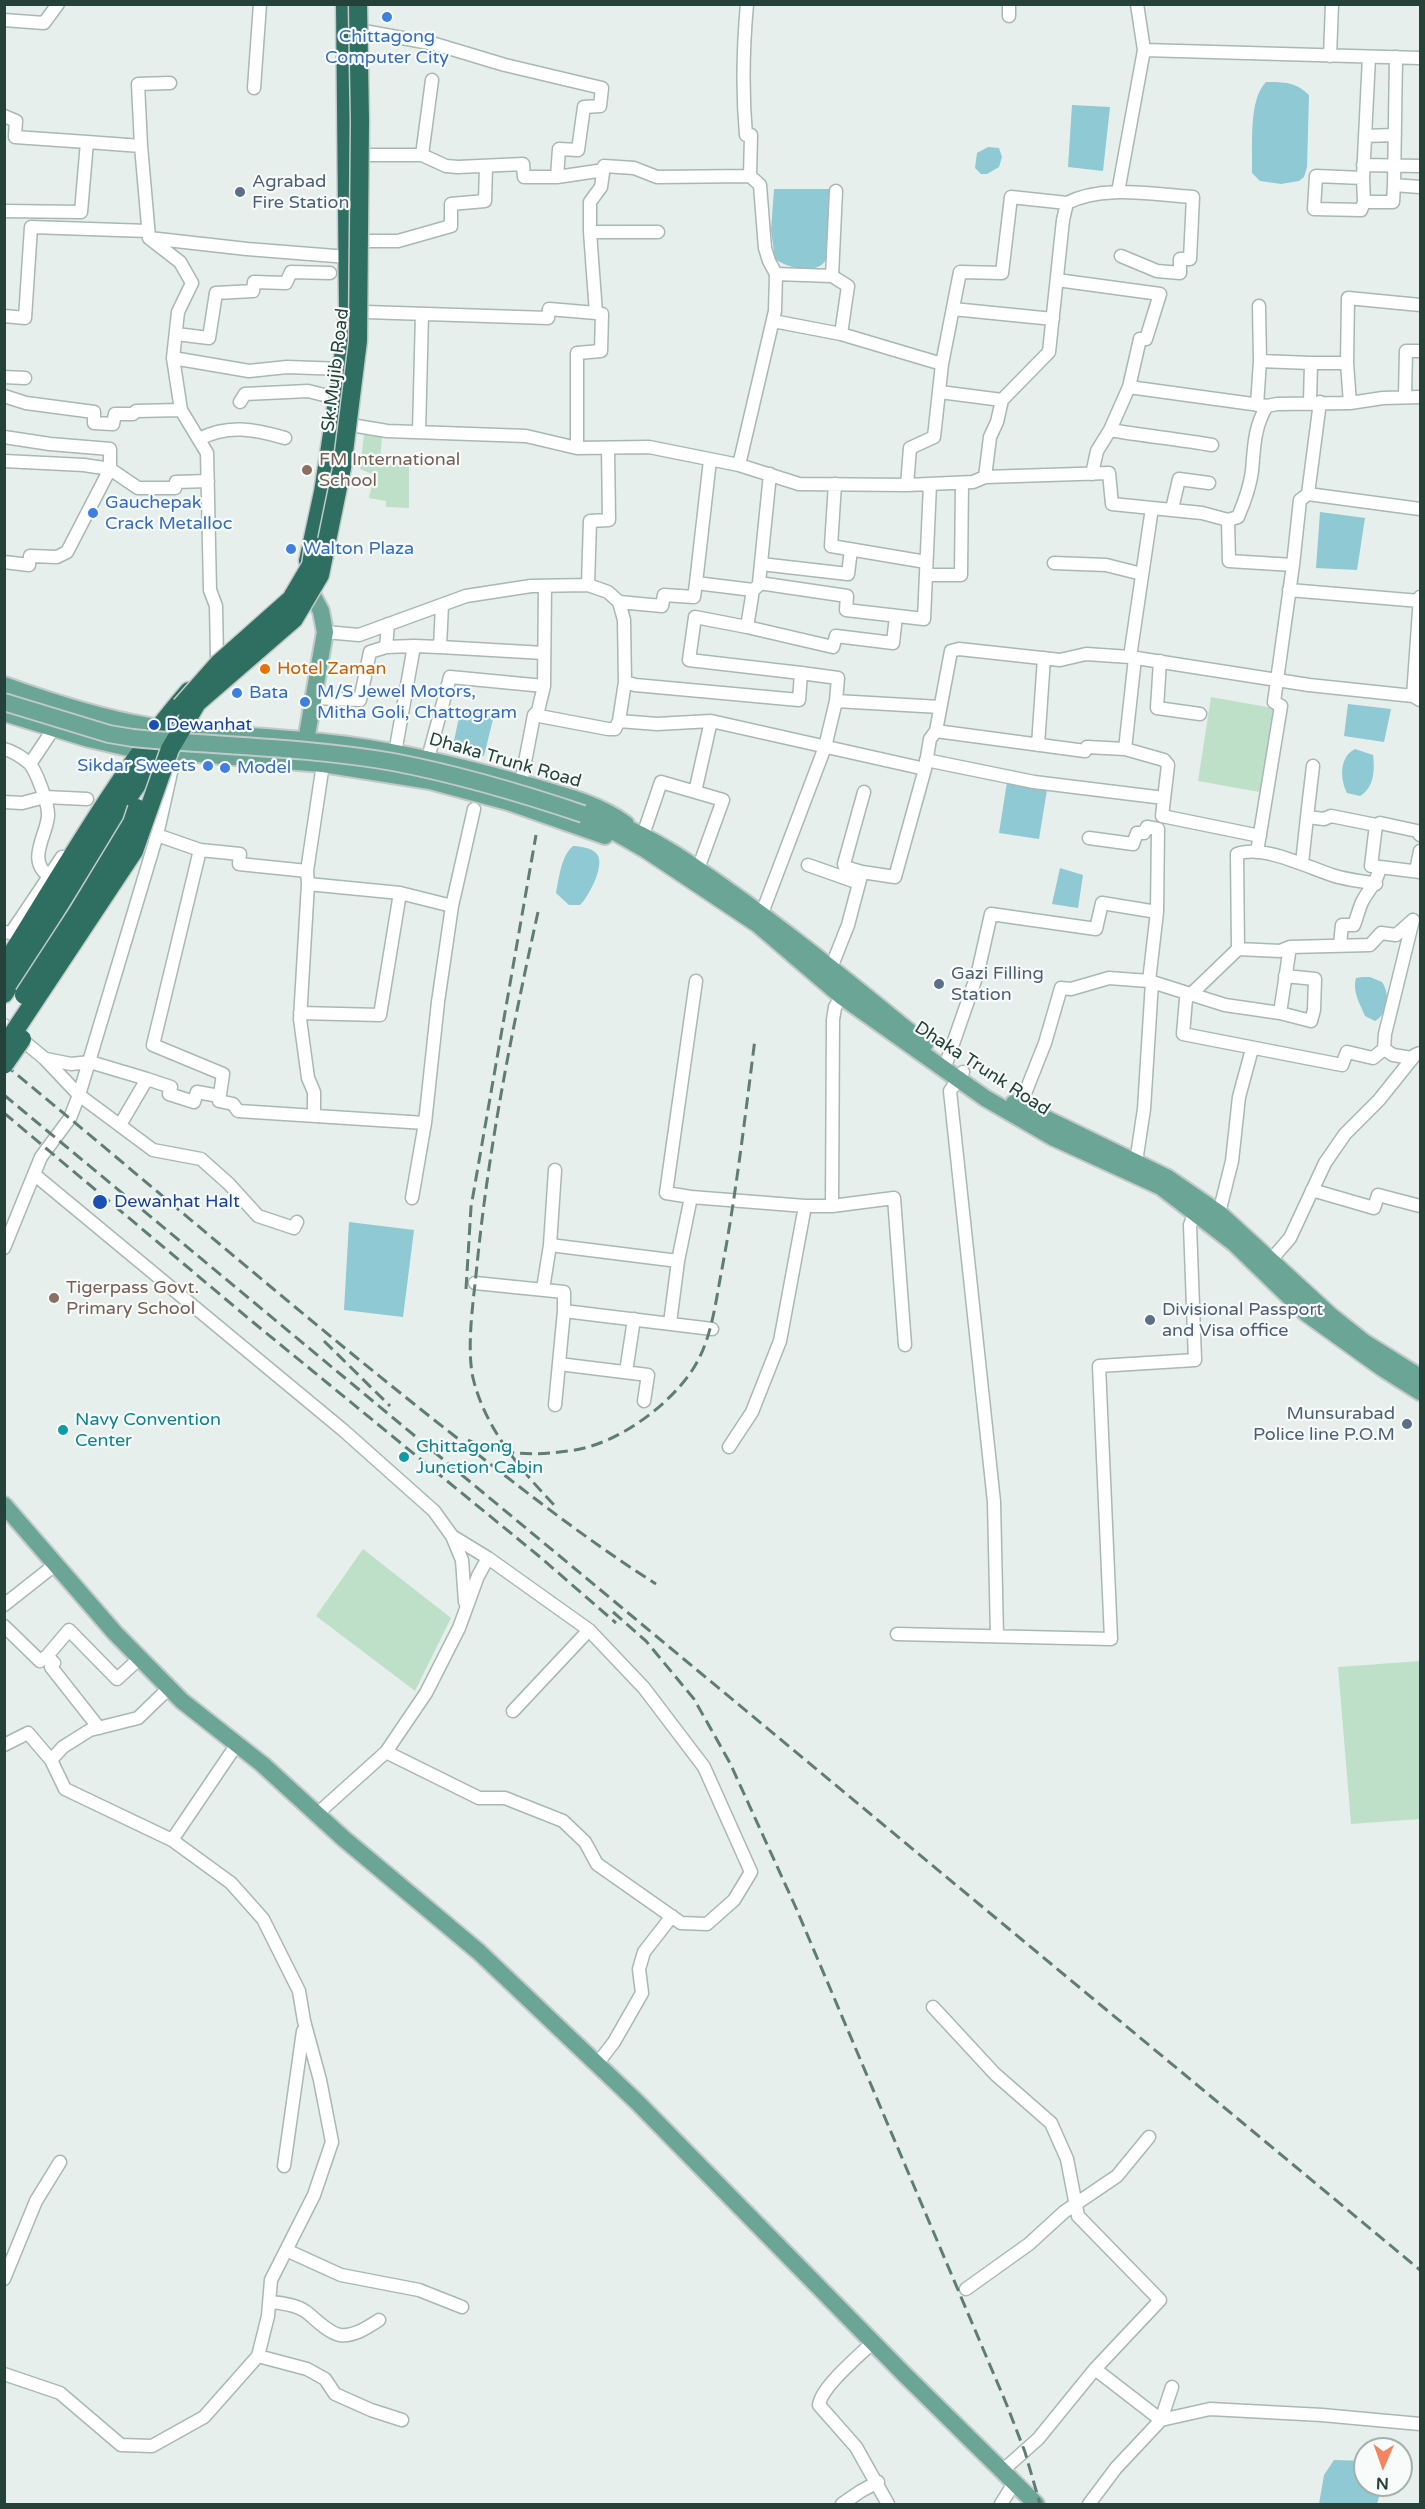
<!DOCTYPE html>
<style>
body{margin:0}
#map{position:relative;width:1425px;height:2509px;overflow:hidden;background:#e6efeb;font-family:"Varela Round",sans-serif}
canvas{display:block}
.frame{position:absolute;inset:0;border:6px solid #24423a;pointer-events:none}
.north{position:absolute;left:1353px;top:2437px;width:60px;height:60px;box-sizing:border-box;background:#f7fbf9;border:2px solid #a3b1ad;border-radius:50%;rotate:182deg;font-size:16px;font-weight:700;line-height:24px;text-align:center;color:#24423a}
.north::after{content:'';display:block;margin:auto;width:21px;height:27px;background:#f4845f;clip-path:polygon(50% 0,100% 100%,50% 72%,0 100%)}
</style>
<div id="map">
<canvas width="1425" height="2509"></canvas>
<div class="frame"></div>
<div class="north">N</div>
</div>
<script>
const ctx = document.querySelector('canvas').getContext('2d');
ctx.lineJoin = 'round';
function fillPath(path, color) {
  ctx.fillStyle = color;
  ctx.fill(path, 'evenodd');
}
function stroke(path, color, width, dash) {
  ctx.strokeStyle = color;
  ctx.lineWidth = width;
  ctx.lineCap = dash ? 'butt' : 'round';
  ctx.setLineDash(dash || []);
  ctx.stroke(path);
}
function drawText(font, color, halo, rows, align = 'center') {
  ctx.font = font + ' "Varela Round",sans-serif';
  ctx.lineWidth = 4.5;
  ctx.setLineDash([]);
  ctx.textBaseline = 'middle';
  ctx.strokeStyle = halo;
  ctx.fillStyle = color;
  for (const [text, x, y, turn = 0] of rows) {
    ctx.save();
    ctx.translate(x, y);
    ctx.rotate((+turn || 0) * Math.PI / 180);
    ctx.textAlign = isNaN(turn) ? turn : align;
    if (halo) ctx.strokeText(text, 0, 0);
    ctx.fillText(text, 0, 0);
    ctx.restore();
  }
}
const green = new Path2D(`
 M364 435 382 436 380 463 409 465V508L386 507V501L369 498 374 475 360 469Z
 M1211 697 1278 709 1265 793 1198 781Z
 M363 1549 451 1618 415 1691 316 1616Z
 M1420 1661V1819L1351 1824 1338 1667Z`);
const water = new Path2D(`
 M1266 82C1284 82 1296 82 1309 95L1307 167 1304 177 1299 181 1281 184 1260 181 1252 173C1253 147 1248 100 1266 82Z
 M1072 105 1110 107 1103 171 1068 167Z
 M988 147 999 148 1002 157 999 167 987 174H981L975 168 977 153Z
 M774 189H831L828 255C822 277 789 269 775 259L771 230Z
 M1320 512 1365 518 1357 570 1316 568Z
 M1348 704 1391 709 1384 742 1344 736Z
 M461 708 494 715 484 756 452 750Z
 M1355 749 1373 755C1375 770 1374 788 1360 796L1347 793C1340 779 1339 757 1355 749Z
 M1007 782 1047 790 1039 839 999 833Z
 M573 846C580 846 591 848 596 853 607 863 588 898 580 905H569L556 893C559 878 561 856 573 846Z
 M1060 868 1083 875 1078 908 1052 904Z
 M1362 977H1370L1382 982C1390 994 1389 1013 1375 1021L1365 1016C1360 1004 1352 991 1356 978Z
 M349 1222 414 1230 403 1317 344 1310Z
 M1334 2460 1365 2461V2485H1382L1377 2504H1319L1324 2475Z`);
const minor = new Path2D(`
 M1009 16V4
 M4 20 44 23 58 4
 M364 31 435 44 505 65 602 88 600 106 584 107 578 150 559 149 557 177
 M1144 50 1420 58
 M1330 56 1332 4
 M1369 57 1363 178 1316 176 1314 209 1361 210 1364 202H1393L1394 185
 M1396 57 1394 185 1420 187
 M254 88 260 4
 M4 116 16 121 15 137 87 142 81 212 4 211
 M1365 136 1395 135
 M87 142 141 146 138 84 170 83
 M141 146 149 237
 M365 155H422L446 166 458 167 523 164 524 177H557L604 170
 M422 155 432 80
 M1363 165 1420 166
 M1363 178 1364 202
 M1118 192 1144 50 1137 4
 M658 232H590V202L601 187 604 166 634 168 657 177 750 176
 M367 241H398L451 226V204L485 201 486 166
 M776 274 832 276 836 191
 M832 276 848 286 841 334
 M1057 280 1160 294 1146 339H1140L1129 387 1267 406
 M1259 306 1260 361
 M953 309 1053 319
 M366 312 548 318 549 309 596 313 590 232
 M4 316 25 318 31 227 148 231
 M773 321 841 334 942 364
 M176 334 209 338 216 293 253 291 254 282 286 283 291 272 330 273
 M173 358 249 371 287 367 342 369
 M1311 363H1347L1350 403
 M1347 363 1348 298 1420 305
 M4 377 25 378
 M1129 387 1110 430C1144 436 1178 439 1212 445
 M940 392 1002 400
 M4 396 26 403 94 412V423L113 424 115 414H133L136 411 181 410
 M1405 396 1406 351H1420
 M240 402 245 394 308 391 336 398
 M1320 402 1308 494 1420 509
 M1257 405 1260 361 1311 363 1310 402
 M351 425 387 431 526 436 577 448 649 447 739 465 799 484 907 485 973 482 985 477 1109 473 1112 504 1202 513 1228 520 1238 517C1244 503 1250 487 1252 471 1254 449 1254 426 1267 406L1277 404 1350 403 1383 398 1420 397
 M419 432 422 314
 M4 437 50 444 110 449V469L67 552 57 557 30 556 29 565 4 562
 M199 439C228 424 254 429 285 438
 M577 448V353L601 351 602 314 596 313
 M710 460 696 583 753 590 758 586
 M4 461 84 465 110 469 138 488H175L176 482 208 481
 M739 465 775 311 776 274 769 261 765 248 760 185 750 176 751 135H746C742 91 743 48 747 4
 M770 474 759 583 847 596 846 610 924 619 930 484
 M1092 474 1097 451 1110 430
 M985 477 990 437 997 422 1002 400 1049 352 1063 220 1067 203C1103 184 1154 195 1193 197L1190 259H1180V273L1157 271 1121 256
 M835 484 831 546 926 562
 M907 485 910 448 934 437 942 364 960 272 1002 273 1011 197 1067 203
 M1172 509 1179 479 1209 483
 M1228 520 1229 561 1293 565 1300 500 1308 494
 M1054 563 1106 565 1142 574
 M761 564 848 574 851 550
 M926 575H961L962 483
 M588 585 590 521 609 520 608 448
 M753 590 747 627 833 647 836 636 893 643 896 616
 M1289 590 1420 601
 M619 602 662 606 664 595 694 597 696 583
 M747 627 695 617 689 660 801 673
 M325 632 359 635 466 596 531 586 588 585 608 592 619 602 624 620 625 682 635 685 799 700 801 673 838 678 836 701 940 707
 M386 647 414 646
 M440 647 544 653
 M1130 657 1152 508
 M217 658 216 606 210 590 207 453 181 410 173 358 178 312 192 283 180 262 149 238 247 249 348 257
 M1160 661 1157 708 1200 714
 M625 682 619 721 657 724 711 721 925 769
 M544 686 545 586
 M1413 696 1420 597
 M315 698 360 700 370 652 386 647 388 624
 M936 731 1085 751 1087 747 1125 749 1164 760 1168 765 1162 816 1260 836
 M1038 745 1044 658
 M4 749C12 751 23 758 29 763 36 770 49 805 48 816 47 835 26 860 49 876
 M1125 749 1135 658
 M395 753 414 646 440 647 442 605
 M428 758 450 677 544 686 538 711 534 715 608 729H615L619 721
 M926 760 1034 782 1164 798
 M30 764 54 728
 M521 783 534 715
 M695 792 711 721
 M4 802 22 803 45 797 87 799
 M1307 817 1313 766
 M1376 825 1371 866 1380 867
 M157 835 200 850 153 1045 223 1074 219 1101 233 1104 238 1111 425 1123 438 1002 452 906 400 893 308 884
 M643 835 661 782 723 800 698 869
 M1089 838 1133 844 1137 833H1144L1147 827 1158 829 1157 912
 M200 850 240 854 239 864 307 871
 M1257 852 1281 706 1274 702 1293 565
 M1302 863 1307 817 1324 819 1331 816 1376 825 1380 823 1417 831 1420 835
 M808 865 859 883
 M1416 871 1420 851
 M862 872 845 867 844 864 864 792
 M452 906 474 809
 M762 913 825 747 836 701
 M4 932 11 933 62 857
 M1340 944 1342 925H1354C1357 917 1359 909 1362 902 1370 887 1376 885 1380 867L1420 872
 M1238 949 1237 854C1263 844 1309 868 1335 876 1348 880 1362 881 1376 884
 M831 968 848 925 862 872 895 877 925 769 930 739 936 731 951 651 959 649 1060 660 1086 654 1130 657 1309 685 1413 696 1420 700
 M1285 976 1315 979 1314 1010 1311 1021 1280 1013 1290 947
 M300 1013 380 1015 400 893
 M4 1025 44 1058 79 1095 153 1150 201 1159 229 1184 258 1216 294 1228 297 1222
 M1384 1049 1373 1058 1347 1052 1342 1065 1183 1034 1186 999 1238 949 1280 951 1290 947 1370 945 1381 933 1396 935 1413 920
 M1412 1058 1393 1055 1384 1049 1385 1034 1413 920
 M46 1059 71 1064 90 1062 147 1079
 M947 1061 978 972 991 914 1096 929 1102 903 1157 912 1149 981
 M963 1072 950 1091 994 1502 997 1636
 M1020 1106 1045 1043 1061 988 1071 989 1109 978 1149 981 1225 1005 1280 1013
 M314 1116V1092L308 1078 300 1019 308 884 307 871 323 764
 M120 1125 147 1079 171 1087 169 1094 194 1102 197 1092 219 1096
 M1136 1162 1144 1109 1152 982
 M35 1175 343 1430 434 1511 452 1536 488 1558 478 1576 459 1628 426 1693 386 1752 479 1798H505L563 1821 585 1842 597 1864 681 1923 707 1924 734 1900 751 1872 704 1767 644 1688 589 1630
 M1312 1190 1374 1208 1378 1195 1420 1206
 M691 1197 666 1193 696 981
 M412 1198 425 1123
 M832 1206 833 1020 835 1007 845 991
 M1219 1213 1232 1161 1239 1097 1252 1049
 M550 1245 678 1261 670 1323
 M4 1248 41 1157 70 1118 79 1095 157 835 174 759
 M678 1261 691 1197 805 1206H832L894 1198 905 1345
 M1270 1261 1290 1238 1325 1163 1345 1134 1379 1100 1415 1055 1420 1053
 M475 1283 564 1292V1311L712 1329
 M543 1289 550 1245 555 1170
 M559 1364 648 1375 644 1401
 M626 1372 634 1319
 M555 1405 564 1311
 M729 1447 752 1412 780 1341 805 1206
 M452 1536 462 1560 465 1602
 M488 1558 589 1630 513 1711
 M4 1605 56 1564
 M4 1626 40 1661 47 1656 54 1663 51 1667 99 1728
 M897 1634 1111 1639 1099 1366 1195 1360 1190 1225 1195 1212
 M47 1656 69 1630 117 1679 140 1658
 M4 1745 28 1733 51 1760 63 1747 90 1730 138 1718 169 1688
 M317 1814 386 1752
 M172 1840 237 1744
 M933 2007 995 2074 1051 2123 1067 2159 1078 2216 1160 2300 1095 2369 1161 2420 1210 2409 1322 2415 1420 2424
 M597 2064 614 2042 642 1993 639 1969 644 1952 672 1916
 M284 2166 303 2031
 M286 2250 341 2275 419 2290 462 2307
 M4 2279 36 2201 60 2162
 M966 2289 1029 2244 1064 2212 1117 2176 1149 2137
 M270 2302C283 2303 299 2305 309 2314 317 2321 329 2333 340 2335 354 2337 368 2327 379 2320
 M873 2342C859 2356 821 2387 819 2405L856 2447 888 2504
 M258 2356 307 2369 325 2379 335 2394 371 2410 402 2420
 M4 2374 60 2393 121 2445 152 2446 204 2417 258 2356 268 2316 271 2280 314 2195 332 2142 320 2080 304 2021 299 1991 263 1919 231 1883 172 1840 65 1789 51 1760
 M1002 2471 1038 2439 1095 2369
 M842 2504 861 2491 878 2482
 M1001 2504 1014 2483
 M1089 2504 1116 2468 1161 2420 1172 2387`);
const major = new Path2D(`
 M4 685C51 702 100 718 149 726 215 736 282 736 348 745 407 753 463 767 521 783 555 793 597 802 626 824
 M4 713 89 739 133 749 323 764 430 781 508 802 605 836
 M306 741 325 632 321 611 313 596
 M583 814 646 850 757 924 841 996 985 1098 1054 1138 1161 1187 1235 1244 1307 1314 1382 1368 1420 1392
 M615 823C653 838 688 862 722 886 792 935 858 990 925 1044
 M1014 1103 1168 1178 1219 1213 1330 1315 1364 1342 1420 1377
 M4 1505 115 1633 182 1701 262 1764 343 1838 479 1952 637 2102 903 2373 1036 2504`);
const highway = new Path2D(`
 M308 561 323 492 342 369 348 310 345 4
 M4 966C63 873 117 774 189 691
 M4 994 112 820 173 734`);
const rail = new Path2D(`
 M538 912C512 1030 489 1144 477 1265 474 1297 466 1346 473 1378 485 1428 520 1469 555 1506
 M4 1064C154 1187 299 1314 452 1434 518 1486 585 1539 656 1584
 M4 1095 1420 2270
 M4 1113 254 1323 540 1557 616 1623
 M466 1289 471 1207 536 835
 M324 1341 390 1406
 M468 1440C503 1456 537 1456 575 1450 618 1443 669 1406 693 1369 711 1341 715 1306 721 1274 736 1196 745 1117 755 1039
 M613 1612 646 1641 694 1699 730 1763 796 1908 1006 2403 1025 2452 1040 2504`);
const majorBridge = new Path2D(`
 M4 702 109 734 133 738C219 746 307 747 393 762 456 774 521 793 583 814`);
const highwayBridge = new Path2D(`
 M181 706 219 663 291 599 311 565 314 546
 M24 995 78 912 132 823 137 808
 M4 1047 134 851 170 749 197 703 294 619 320 575 342 468 358 341 360 121 358 4
 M4 1065 22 1039`);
const markers = [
 [387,17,6,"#3f7fe0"],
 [240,192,6,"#5c6f8a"],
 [307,470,6,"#8d6e63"],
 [93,513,6,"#3f7fe0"],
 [291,549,6,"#3f7fe0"],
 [265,669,6,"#e8710a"],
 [237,693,6,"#3f7fe0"],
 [305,702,6,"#3f7fe0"],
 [154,725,6,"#1a4fb4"],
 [208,766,6,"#3f7fe0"],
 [225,768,6,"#3f7fe0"],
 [939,984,6,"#5c6f8a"],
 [100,1202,8,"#1a4fb4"],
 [54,1298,6,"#8d6e63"],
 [1150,1320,6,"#5c6f8a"],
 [1407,1424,6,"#5c6f8a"],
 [63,1430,6,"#0f9aa8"],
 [404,1457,6,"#0f9aa8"]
];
const shopNames = [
 ["Chittagong",387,37,"center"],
 ["Computer City",387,58,"center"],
 ["Gauchepak",105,503],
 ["Crack Metalloc",105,524],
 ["Walton Plaza",303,549],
 ["M/S Jewel Motors,",317,692],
 ["Mitha Goli, Chattogram",317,713],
 ["Bata",249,693],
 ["Sikdar Sweets",196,766,"right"],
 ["Model",237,768]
];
const serviceNames = [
 ["Agrabad",252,182],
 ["Fire Station",252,203],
 ["Gazi Filling",951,974],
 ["Station",951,995],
 ["Divisional Passport",1162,1310],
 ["and Visa office",1162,1331],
 ["Munsurabad",1395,1414,"right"],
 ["Police line P.O.M",1395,1435,"right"]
];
const streetNames = [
 ["Sk.Mujib Road",336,370,-83],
 ["Dhaka Trunk Road",505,761,16],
 ["Dhaka Trunk Road",982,1069,33]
];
const educationNames = [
 ["FM International",319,460],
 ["School",319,481],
 ["Tigerpass Govt.",66,1288],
 ["Primary School",66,1309]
];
const foodNames = [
 ["Hotel Zaman",277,669]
];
const transitNames = [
 ["Dewanhat",166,725],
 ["Dewanhat Halt",114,1202]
];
const cultureNames = [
 ["Navy Convention",75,1420],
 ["Center",75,1441],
 ["Chittagong",416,1447],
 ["Junction Cabin",416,1468]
];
fillPath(green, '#bfe0c8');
fillPath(water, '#8ec9d4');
stroke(minor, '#a8b8b2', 15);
stroke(major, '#c2cac8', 20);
stroke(highway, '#c2cac8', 21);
stroke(minor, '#fff', 12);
stroke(major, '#6aa596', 16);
stroke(highway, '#2f6f62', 18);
stroke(rail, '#5f7d75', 3, [12, 6]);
stroke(majorBridge, '#c2cac8', 20, []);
stroke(highwayBridge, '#c2cac8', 21, []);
stroke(majorBridge, '#6aa596', 16);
stroke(highwayBridge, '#2f6f62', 18);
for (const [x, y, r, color] of markers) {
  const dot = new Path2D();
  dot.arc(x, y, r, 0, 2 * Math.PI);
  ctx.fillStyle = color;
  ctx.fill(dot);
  stroke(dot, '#f7fbf9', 2);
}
drawText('18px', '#366cbe', '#f7fbf9', shopNames, 'left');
drawText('18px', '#4e5e75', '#f7fbf9', serviceNames, 'left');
drawText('18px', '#24423a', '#f7fbf9', streetNames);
drawText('18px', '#785e54', '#f7fbf9', educationNames, 'left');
drawText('18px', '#c56008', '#f7fbf9', foodNames, 'left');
drawText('18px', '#164399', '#f7fbf9', transitNames, 'left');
drawText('18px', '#0d838f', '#f7fbf9', cultureNames, 'left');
</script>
